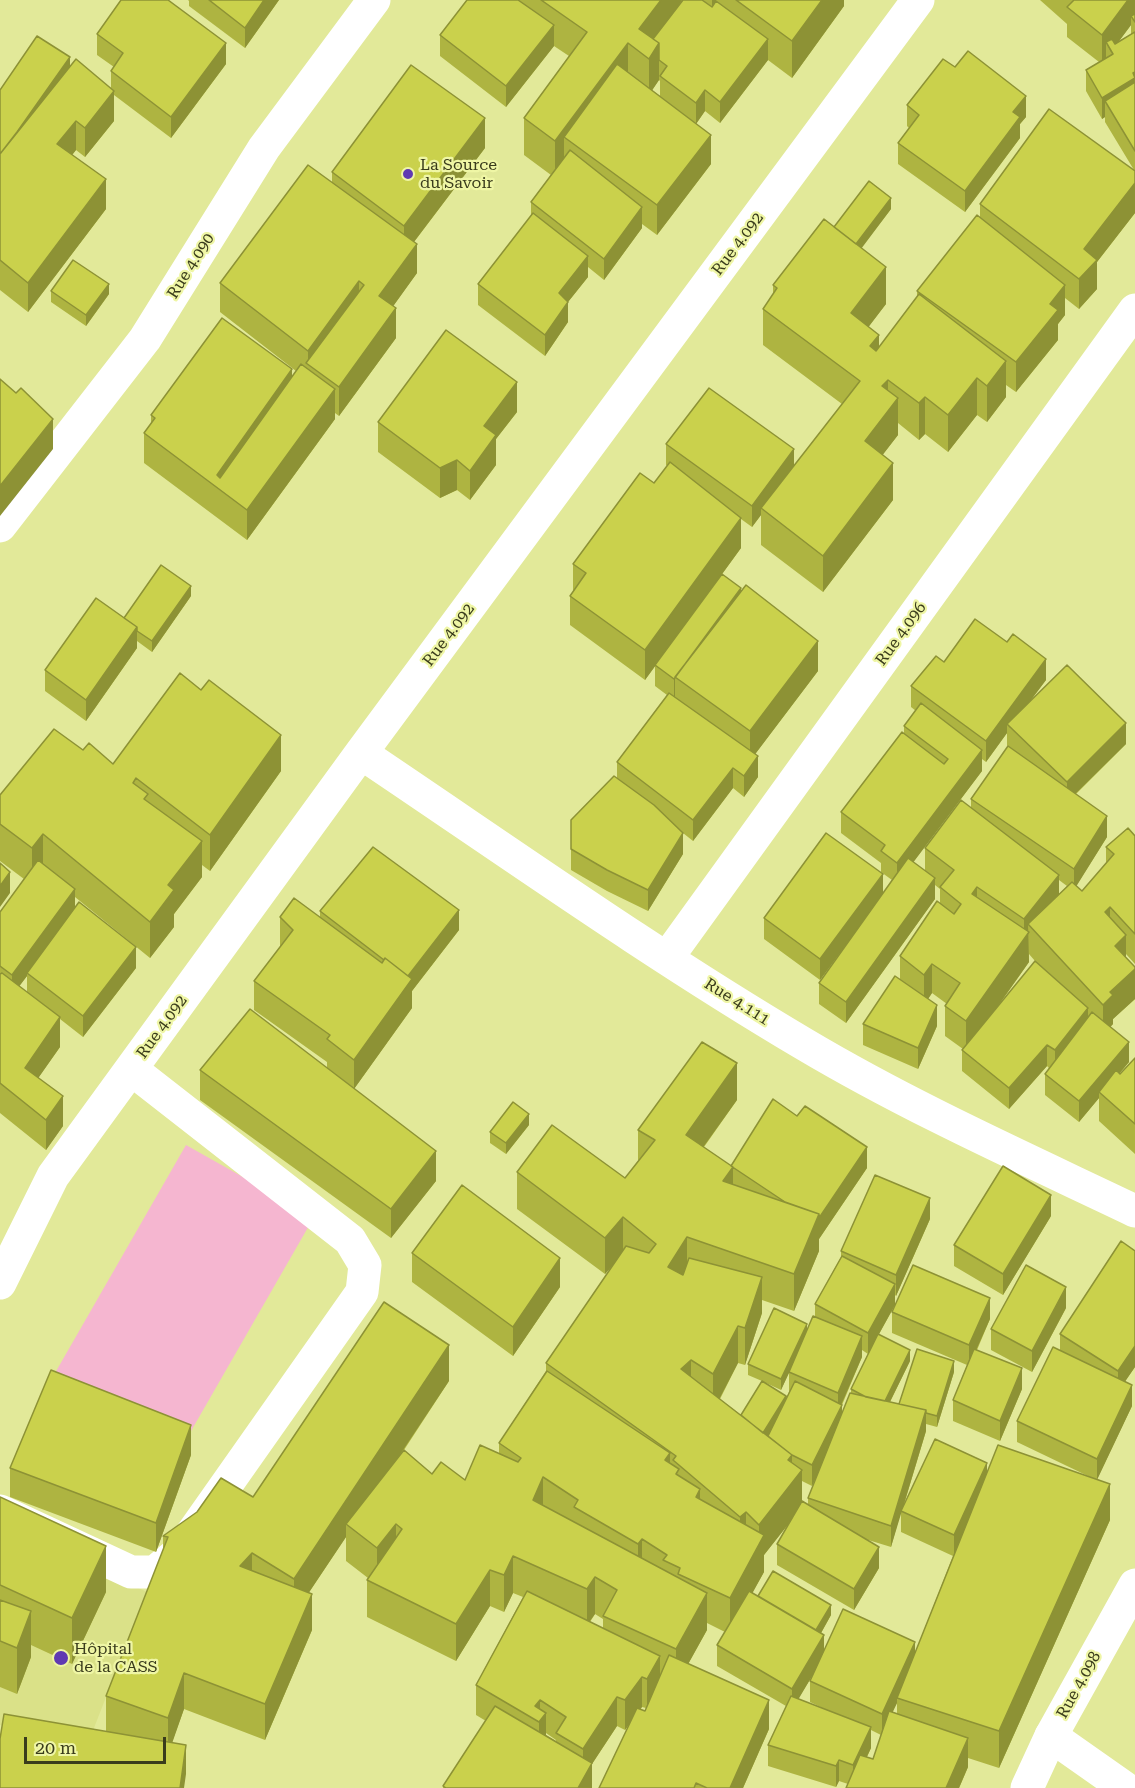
<!DOCTYPE html>
<meta charset="utf-8">
<style>
body{margin:0}
#map{position:relative;width:1135px;height:1788px;overflow:hidden;background:#e2e999;font-family:"Roboto Serif",serif}
canvas{display:block}
.scale{position:absolute;left:24px;top:1737px;width:142px;height:27px;box-sizing:border-box;border:3px solid #3a3c1c;border-top:0;padding-left:8px;font-size:18px;line-height:21px;white-space:nowrap;color:#3a3c1c;-webkit-text-stroke:4px #eff6a5;paint-order:stroke}
</style>
<div id="map">
<canvas width="1135" height="1788"></canvas>
<div class="scale">20 m</div>
</div>
<script>
const ctx = document.querySelector('canvas').getContext('2d');
ctx.lineJoin = 'round';
function fillPath(path, color) {
  ctx.fillStyle = color;
  ctx.fill(path, 'evenodd');
}
function stroke(path, color, width, dash) {
  ctx.strokeStyle = color;
  ctx.lineWidth = width;
  ctx.lineCap = dash ? 'butt' : 'round';
  ctx.setLineDash(dash || []);
  ctx.stroke(path);
}
function drawText(font, color, halo, rows, align = 'center') {
  ctx.font = font + ' "Roboto Serif",serif';
  ctx.lineWidth = 4.5;
  ctx.setLineDash([]);
  ctx.textBaseline = 'middle';
  ctx.strokeStyle = halo;
  ctx.fillStyle = color;
  for (const [text, x, y, turn = 0] of rows) {
    ctx.save();
    ctx.translate(x, y);
    ctx.rotate((+turn || 0) * Math.PI / 180);
    ctx.textAlign = isNaN(turn) ? turn : align;
    if (halo) ctx.strokeText(text, 0, 0);
    ctx.fillText(text, 0, 0);
    ctx.restore();
  }
}
const built = new Path2D(`
 M0 1523 147 1592 85 1751 0 1725Z`);
const green = new Path2D(`
 M186 1145 314 1217 183 1445 55 1373Z`);
const minor = new Path2D(`
 M0 526 145 339 264 148 374 0
 M361 753C507 851 652 954 804 1044 910 1107 1024 1158 1135 1211
 M667 958 1135 310
 M0 1283 53 1176 361 753 918 0
 M0 1511 131 1572H155L179 1552 362 1292 365 1265 350 1240 131 1069
 M1051 1736 1125 1788`);
const major = new Path2D(`
 M1027 1788 1051 1736 1135 1585`);
const wall = new Path2D(`
 M188 0H279L245 48 189 6V1Z
 M467 0H844V6L792 78 768 60 720 123 705 111 696 124 711 164 657 235 642 224V228L604 280 588 267V277L568 302V322L545 356 478 305V284L531 216V202L551 175 524 155V118L569 56 554 46 506 107 440 56V35ZM659 80 660 81V96L652 90Z
 M1040 0H1135V213L1097 262V289L1079 309 1065 298V315L1058 324V340L1016 392 1006 385V397L987 422 977 415 948 452 925 434 919 440 898 423V435L882 455 893 500 823 592 761 545V515L752 527 741 519V548L645 680 570 625V596L573 592V564L654 483 667 466 666 465V444L794 466 842 404 763 345V309L773 295V285L834 227 891 209 861 248 886 304 868 327 879 347 917 297V291L980 217V204L1134 170 1105 122V117L1102 119 1086 91V70L1099 62 1067 37V24ZM1131 25V34L1119 41Z
 M97 34 226 64 171 138 114 95V121L85 157 76 150 72 155 106 209 28 312 0 290V90L70 67 111 88V71L114 67 97 55Z
 M955 67 1026 117 1020 124V138L965 212 898 164V143L909 128 907 126V105Z
 M485 148 414 242 417 273 393 306 396 338 339 416 335 413V419L247 540 144 463V433L151 424V415L292 377 296 371 220 312V283L332 182V172Z
 M51 291 109 294 86 326 51 302Z
 M517 412 496 439V465L470 500 457 490 440 498 378 452V422Z
 M741 592 818 671 755 754 758 777 744 797 733 788 693 841 683 833V854L648 911 607 891 571 870V820L617 778V762L667 695 655 686V665Z
 M191 596 152 652 137 641V648L86 721 45 691V670L124 618Z
 M944 662 1046 680 1030 701 1126 744 1076 794 1107 837 1076 886 1082 891 1106 863V847L1135 836V964L1126 954V957L1135 967V999L1113 1019V1024L1110 1027 1129 1062 1120 1073V1074L1135 1058V1154L1099 1121V1098L1079 1122 1045 1095V1074L1049 1068 1047 1066 1009 1109 962 1071V1050L963 1049 945 1036V1006L947 1004 932 993 928 999 937 1026 918 1069 863 1045V1024L900 979V956L940 904V889L935 885V899L846 1023 819 1004V983L857 929 820 980 764 939V918L883 893 892 880 881 872V863L841 833V812L904 734V726L916 711 911 707V686ZM1007 733V745L1008 747 971 799V808L925 848V871L913 862 982 771V759L986 762ZM1059 880 1067 886 1059 894ZM1029 954 1035 961 996 1009 1029 962Z
 M83 750 113 764 281 771 210 871 202 865V877L174 914V927L150 958 75 897V908L136 968 83 1037 60 1019V1047L38 1078 63 1126 46 1150 0 1113V912L24 879 0 861V795ZM27 976V992L19 986Z
 M320 911 459 930 412 991V1008L354 1089 436 1181 391 1238 200 1100V1070L327 1068V1062L254 1010V981L280 947V917H320Z
 M737 1100 704 1147 731 1166 867 1168 819 1239V1251L794 1311 762 1300V1313L745 1365 738 1363 720 1399 741 1415 762 1381 748 1375V1364L807 1331 815 1317V1304L841 1257V1251L930 1219 896 1296 895 1295V1305L879 1334 910 1361 890 1402 899 1404 954 1372 937 1427 926 1424V1431L902 1511 987 1471 1090 1477 1017 1442V1421L1060 1350V1334L1135 1251V1367L1125 1381 1132 1406 1097 1479 1110 1520 999 1768 968 1758V1767L959 1788H846L848 1784 839 1781 836 1787 768 1766V1745L786 1706 717 1666V1645L725 1632 707 1623V1630L688 1664 769 1729 743 1788H599L629 1725 625 1730 617 1726 592 1764V1788H443V1786L486 1721 476 1715V1685L523 1597 513 1593 504 1612 490 1606 456 1661 367 1617V1580L368 1578 346 1561V1537L309 1592 312 1630 265 1740 184 1709 172 1742 186 1774 106 1731V1696L163 1551V1536L253 1497 449 1381 404 1450 432 1474 465 1480 499 1453V1443L546 1371V1363L615 1263 605 1274 517 1209V1172L625 1178 638 1161V1130ZM862 1350 868 1354 851 1389V1393L842 1413V1405L862 1357ZM789 1372V1392L786 1399 766 1383 781 1390ZM816 1478 808 1498V1505L802 1502V1481L812 1486ZM901 1511V1532L953 1556 915 1653 824 1651 821 1633 831 1615 758 1596 752 1593 764 1572V1555L788 1524 777 1544V1565L854 1610 879 1568 865 1539 891 1547ZM595 1614 603 1619V1629L590 1622ZM815 1671 810 1681V1702L833 1713 798 1699ZM897 1703V1714L892 1712ZM642 1707 646 1708 645 1711 640 1709ZM871 1730 881 1735 873 1759 867 1757 871 1748ZM546 1733 556 1740V1741L546 1735Z
 M529 1125 506 1154 490 1143V1132Z
 M1051 1216 1003 1295 954 1266V1245Z
 M412 1253 560 1287 513 1356 412 1282Z
 M1066 1308 1032 1372 991 1350V1329Z
 M892 1312 990 1319 977 1350 1022 1389 1000 1441 953 1421V1400L967 1365 892 1333Z
 M191 1455 156 1552 10 1497V1468Z
 M0 1497 106 1592 72 1664 31 1645V1657L17 1694 0 1687Z`);
const shadedWall = new Path2D(`
 M264 0H279L245 48V28Z
 M661 0H682L649 52 639 29Z
 M712 0H716V22L712 28Z
 M822 0H844V6L792 78V41Z
 M1128 0H1135V20L1131 16V25L1111 52 1106 42V59L1102 65V35Z
 M554 25V46L506 107V86Z
 M768 39V60L720 123V102Z
 M226 43V64L171 138V117Z
 M628 43V80L564 137V166L555 178V141Z
 M659 43V80L649 95V59Z
 M70 57V78L0 157Z
 M1135 72V99L1105 101V117L1102 119V98Z
 M705 90V111L696 124V103Z
 M114 91V121L85 157V128Z
 M1026 96V117L1020 124V138L965 212V191L1013 112Z
 M485 118V148L404 255V226Z
 M76 121V150L57 174V144Z
 M711 135V164L657 235V205Z
 M106 179V209L28 312V283Z
 M1135 183V213L1097 262V289L1079 309V279L1084 249Z
 M891 198V209L849 265V254Z
 M642 207V228L604 280V259Z
 M417 244V273L379 326V296Z
 M588 256V277L568 302V322L545 356V335L559 293Z
 M886 267V304L851 350V313Z
 M359 281V311L308 364V351Z
 M109 284V294L86 326V315Z
 M1065 285V315L1058 324V340L1016 392V362L1050 304Z
 M396 308V338L339 416V387Z
 M879 335V372L870 346Z
 M1006 361V397L987 422V386Z
 M292 369V398L217 487V475Z
 M977 378V415L948 452V415Z
 M888 380V411L898 398V435L865 478V441L882 386Z
 M517 382V412L496 439V465L470 500V471L484 426Z
 M335 389V419L247 540V510Z
 M925 397V434L919 440V403Z
 M53 419V449L0 516V486Z
 M794 449V470L761 508V515L752 527V506Z
 M457 460V490L440 498V468Z
 M893 463V500L823 592V556Z
 M741 518V548L645 680V650Z
 M191 586V596L152 652V641Z
 M741 588V609L675 677V697L674 700V679Z
 M137 627V648L86 721V700Z
 M818 641V671L750 761V731Z
 M1046 659V680L1010 728 1007 724V733L986 762V741Z
 M1126 723V744L1067 802V782Z
 M281 735V771L210 871V835Z
 M982 750V771L897 884V863Z
 M758 756V777L744 797V776Z
 M733 768V788L693 841V820Z
 M1107 816V837L1074 890V869Z
 M683 833V854L648 911V890Z
 M43 834V871L32 885V848Z
 M202 841V877L174 914V927L150 958V922L168 885Z
 M10 872V893L0 907V886Z
 M883 874V895L820 980V959Z
 M1059 875V905L1028 924 1029 962 966 1051V1021L1024 939V919Z
 M935 878V899L846 1023V1002Z
 M977 887V917L972 894Z
 M75 889V910L27 973V976L12 996V975Z
 M1110 907V937L1105 912Z
 M459 910V930L412 991V1008L354 1089V1060L407 977Z
 M1126 935V964L1115 946Z
 M136 947V968L83 1037V1016Z
 M932 964V993L924 1005V975Z
 M1135 969V999L1113 1019V1024L1103 1035V1005L1110 992Z
 M937 1005V1026L918 1069V1048Z
 M1088 1008V1029L1055 1071V1050Z
 M60 1017V1047L25 1097V1068Z
 M1129 1042V1062L1102 1094 1099 1092V1098L1079 1122V1101Z
 M1047 1045V1066L1009 1109V1088Z
 M737 1063V1100L686 1171V1135Z
 M63 1096V1126L46 1150V1120Z
 M529 1114V1125L506 1154V1143Z
 M867 1147V1168L819 1239V1251L794 1311V1274L819 1214Z
 M436 1151V1181L391 1238V1209Z
 M733 1167V1204L723 1181Z
 M1051 1195V1216L1003 1295V1274Z
 M930 1198V1219L896 1296V1275Z
 M623 1217V1254L605 1274V1238Z
 M687 1237V1273L668 1303V1267Z
 M560 1258V1287L513 1356V1327Z
 M762 1277V1313L745 1365V1328Z
 M895 1284V1305L868 1354V1333Z
 M1066 1287V1308L1032 1372V1351Z
 M990 1298V1319L969 1366V1345Z
 M807 1324V1335L781 1390V1379Z
 M738 1326V1363L713 1411V1374Z
 M862 1336V1357L838 1412 842 1405V1426L812 1486V1465L838 1414V1393Z
 M449 1345V1381L351 1528 346 1524V1537L294 1615V1579Z
 M1135 1346V1367L1118 1392V1371Z
 M910 1350V1361L883 1416V1405Z
 M691 1360V1396L681 1369Z
 M954 1361V1372L937 1427V1416Z
 M1022 1368V1389L1000 1441V1421Z
 M1132 1385V1406L1097 1480V1459Z
 M786 1396V1407L758 1453V1442Z
 M926 1410V1431L891 1547V1526Z
 M191 1425V1455L156 1552V1523Z
 M670 1453V1489L665 1460Z
 M792 1455V1483L802 1470V1507L764 1555V1572L730 1634V1598L759 1544V1525L788 1460Z
 M987 1463V1483L954 1556V1535Z
 M543 1477V1514L533 1500Z
 M1110 1484V1520L999 1768V1731Z
 M700 1489V1525L696 1497Z
 M746 1512V1549L740 1554V1517Z
 M396 1524V1560L377 1585V1548Z
 M642 1539V1576L638 1581V1544Z
 M106 1546V1592L72 1664V1618Z
 M879 1547V1568L854 1610V1589Z
 M252 1553V1590L240 1566Z
 M513 1556V1593L504 1612V1575Z
 M490 1570V1606L456 1661V1624Z
 M595 1577V1614L587 1625V1589Z
 M707 1593V1630L676 1686V1649Z
 M312 1594V1630L265 1740V1704Z
 M831 1605V1615L816 1642V1631Z
 M31 1611V1657L17 1694V1648Z
 M824 1635V1656L792 1710V1689Z
 M915 1642V1663L897 1698V1703L882 1735V1714Z
 M660 1656V1686L647 1709V1679Z
 M184 1673V1709L168 1755V1718Z
 M642 1677V1707L625 1730V1700Z
 M617 1697V1726L592 1764V1788H578L583 1779V1749Z
 M540 1700V1721L546 1713V1742L539 1752V1722L535 1706Z
 M769 1700V1729L743 1788H730Z
 M871 1727V1748L853 1786V1765Z
 M968 1738V1767L959 1788H946Z
 M186 1745V1774L184 1788H180Z
 M839 1760V1781L836 1787V1766Z`);
const building = new Path2D(`
 M121 0H168L226 43 171 117 111 71 123 53 97 34Z
 M209 0H264L245 28Z
 M467 0H518L554 25 506 86 440 35Z
 M541 0H661L639 29 659 43 649 59 628 43 555 141 524 118 587 32Z
 M683 0H702L712 7 716 1 768 39 720 102 705 90 696 103 660 76 667 66 659 60V43L653 39Z
 M736 0H822L792 41Z
 M1074 0H1128L1102 35 1067 7Z
 M1135 14V22L1131 16Z
 M1135 32V72L1133 73 1135 78 1102 98 1086 70 1113 54 1106 42 1112 39 1115 44Z
 M37 36 70 57 17 132 0 154V90Z
 M968 51 1026 96 1013 112 1020 117 965 191 898 143 919 115 907 105 943 59 955 67Z
 M76 59 114 91 85 128 76 121 57 144 106 179 28 283 0 260V154Z
 M617 64 711 135 657 205 564 137Z
 M411 65 485 118 404 226 332 172Z
 M1135 82V151L1105 101Z
 M1049 109 1135 171V183L1084 249 1097 260 1079 279 980 204Z
 M570 150 642 207 604 259 531 202Z
 M308 165 417 244 379 296 396 308 339 387 306 363 364 285 359 281 308 351 220 283Z
 M869 181 891 198 856 244 834 227Z
 M533 213 588 256 559 293 568 302 545 335 478 284Z
 M977 215 1065 285 1050 304 1058 310 1016 362 917 291Z
 M824 219 886 267 851 313 879 335 870 346 876 351 919 294 1006 361 987 386 977 378 948 415 925 397 919 403 888 380 882 386 898 398 865 441 893 463 823 556 761 508 860 381 763 309 777 288 773 285Z
 M73 260 109 284 86 315 51 291Z
 M222 318 292 369 217 475 220 478 301 364 335 389 247 510 144 433 155 418 151 415Z
 M446 330 517 382 484 426 496 435 470 471 457 460 440 468 378 422Z
 M0 379 16 393 21 388 53 419 0 486Z
 M709 388 794 449 752 506 666 444Z
 M670 462 741 518 645 650 570 596 586 573 573 564 640 473 654 483Z
 M161 565 191 586 152 641 137 631V627L124 618Z
 M722 574 741 588 674 679 655 665Z
 M746 585 818 641 750 731 675 677Z
 M96 598 137 627 86 700 45 670Z
 M975 619 1007 642 1013 634 1046 659 986 741 911 686 936 656 944 662Z
 M1067 665 1126 723 1067 782 1007 724Z
 M180 673 201 690 209 680 281 735 210 835 136 778 133 783 148 794 144 799 202 841 168 885 174 890 150 922 43 834 32 848 0 824V795L54 729 83 750 89 743 113 764Z
 M669 693 758 756 744 776 733 768 693 820 617 762Z
 M921 703 982 750 897 863 881 851 885 845 841 812 902 732 944 764 948 759 904 726Z
 M1008 746 1107 816 1074 869 971 799Z
 M614 776 654 805 683 833 648 890 607 870 571 849V820Z
 M961 800 1059 875 1024 919 977 887 972 894 1029 932 966 1021 945 1006 960 983 932 964 924 975 900 956 937 901 954 914 961 904 940 887 954 870 925 848Z
 M1128 828 1135 836V934L1110 907 1105 912 1126 935 1115 946 1135 967V969L1110 992 1113 995 1103 1005 1028 924 1072 882 1082 891 1114 854 1106 847Z
 M826 833 883 874 820 959 764 918Z
 M373 847 459 910 408 976 385 958 384 960 320 911Z
 M908 858 935 878 846 1002 819 983Z
 M38 860 75 889 12 975 0 966V912Z
 M0 863 10 872 0 886Z
 M294 898 382 963 385 958 412 979 354 1060 327 1039 330 1035 254 981 293 930 280 917Z
 M79 902 136 947 83 1016 27 973Z
 M1035 961 1088 1008 1055 1050 1047 1045 1009 1088 962 1050Z
 M2 973 60 1017 25 1068 63 1096 46 1120 0 1083V974Z
 M895 976 937 1005 918 1048 863 1024Z
 M250 1009 436 1151 391 1209 200 1070Z
 M1092 1012 1129 1042 1079 1101 1045 1074Z
 M702 1042 737 1063 686 1135 733 1167 723 1181 819 1214 794 1274 687 1237 668 1267 683 1275 689 1258 762 1277 745 1328 738 1326 713 1374 691 1360 681 1369 792 1455 788 1460 802 1470 759 1525 746 1512 740 1517 673 1460 676 1456 546 1363 626 1246 649 1253 656 1244 623 1217 605 1238 517 1172 552 1125 625 1178 655 1140 638 1130Z
 M1135 1058V1124L1099 1092 1116 1070 1120 1074Z
 M773 1099 797 1116 805 1106 867 1147 819 1218V1214L785 1202 731 1166Z
 M513 1102 529 1114 506 1143 490 1132Z
 M1003 1166 1051 1195 1003 1274 954 1245Z
 M875 1175 930 1198 896 1275 841 1251Z
 M462 1185 560 1258 513 1327 412 1253Z
 M1121 1241 1135 1251V1346L1118 1371 1060 1334Z
 M842 1256 895 1284 868 1333 815 1304Z
 M913 1265 990 1298 969 1345 892 1312Z
 M1026 1265 1066 1287 1032 1351 991 1329Z
 M384 1302 449 1345 294 1579 252 1553 240 1566 312 1594 265 1704 184 1673 168 1718 106 1696 168 1537 163 1536 197 1512 221 1478 253 1497Z
 M774 1308 807 1324 781 1379 748 1364Z
 M813 1316 862 1336 838 1393 789 1372Z
 M878 1334 910 1350 885 1401 866 1397 851 1389Z
 M1053 1347 1132 1385 1097 1459 1017 1421Z
 M917 1349 954 1361 937 1416 926 1413V1410L899 1404Z
 M974 1349 1022 1368 1000 1421 953 1400Z
 M51 1370 191 1425 156 1523 10 1468Z
 M547 1371 670 1453 665 1460 679 1469 676 1474 700 1489 696 1497 764 1535 730 1598 678 1574 680 1568 663 1560 667 1555 642 1539 638 1544 574 1507 578 1500 543 1477 533 1500 707 1593 676 1649 603 1616 617 1590 595 1577 587 1589 513 1556 504 1575 490 1570 456 1624 367 1580 402 1529 396 1524 377 1548 346 1524 404 1450 432 1474 441 1462 465 1480 480 1445 518 1462 521 1458 499 1443Z
 M762 1381 786 1396 763 1433 741 1415Z
 M795 1381 842 1405 812 1465 792 1455 768 1436Z
 M850 1393 926 1410 891 1526 808 1498Z
 M935 1439 987 1463 954 1535 901 1511Z
 M998 1445 1110 1484 999 1731 897 1698Z
 M0 1497 106 1546 72 1618 0 1585Z
 M802 1501 879 1547 854 1589 777 1544Z
 M773 1571 831 1605 816 1630 758 1596Z
 M527 1591 660 1656 647 1679 642 1677 625 1700 617 1697 583 1749 556 1733 566 1717 540 1700 535 1706 546 1713 539 1722 476 1685Z
 M749 1591 824 1635 792 1689 717 1645Z
 M0 1600 31 1611 17 1648 0 1641Z
 M843 1609 915 1642 882 1714 810 1681Z
 M669 1655 769 1700 730 1788H707L696 1783 694 1788H599L637 1708 645 1711Z
 M791 1696 871 1727 853 1765 839 1760 836 1766 768 1745Z
 M495 1706 592 1763 578 1788H446L443 1786Z
 M889 1711 968 1738 946 1788H846L860 1755 873 1759Z
 M4 1714 186 1745 180 1788H0V1739Z`);
const markers = [
 [408,174,6,"#603ab2"],
 [61,1658,8,"#603ab2"]
];
const poiNames = [
 ["La Source",420,165],
 ["du Savoir",420,183],
 ["Hôpital",74,1649],
 ["de la CASS",74,1667]
];
const streetNames = [
 ["Rue 4.092",738,244,-53],
 ["Rue 4.090",191,266,-58],
 ["Rue 4.096",901,634,-54],
 ["Rue 4.092",449,635,-53],
 ["Rue 4.111",737,1002,32],
 ["Rue 4.092",162,1027,-54],
 ["Rue 4.098",1079,1685,-61]
];
fillPath(built, '#dae188');
fillPath(green, '#f5b6d0');
stroke(minor, '#fff', 33);
stroke(major, '#fff', 33);
fillPath(wall, '#aeb441');
fillPath(shadedWall, '#8d9235');
fillPath(building, '#cad14c');
stroke(building, '#8d9235', 1.5);
for (const [x, y, r, color] of markers) {
  const dot = new Path2D();
  dot.arc(x, y, r, 0, 2 * Math.PI);
  ctx.fillStyle = color;
  ctx.fill(dot);
  stroke(dot, '#eff6a5', 2);
}
drawText('16px', '#3a3c1c', '#eff6a5', poiNames, 'left');
drawText('16px', '#3a3c1c', '#eff6a5', streetNames);
</script>
